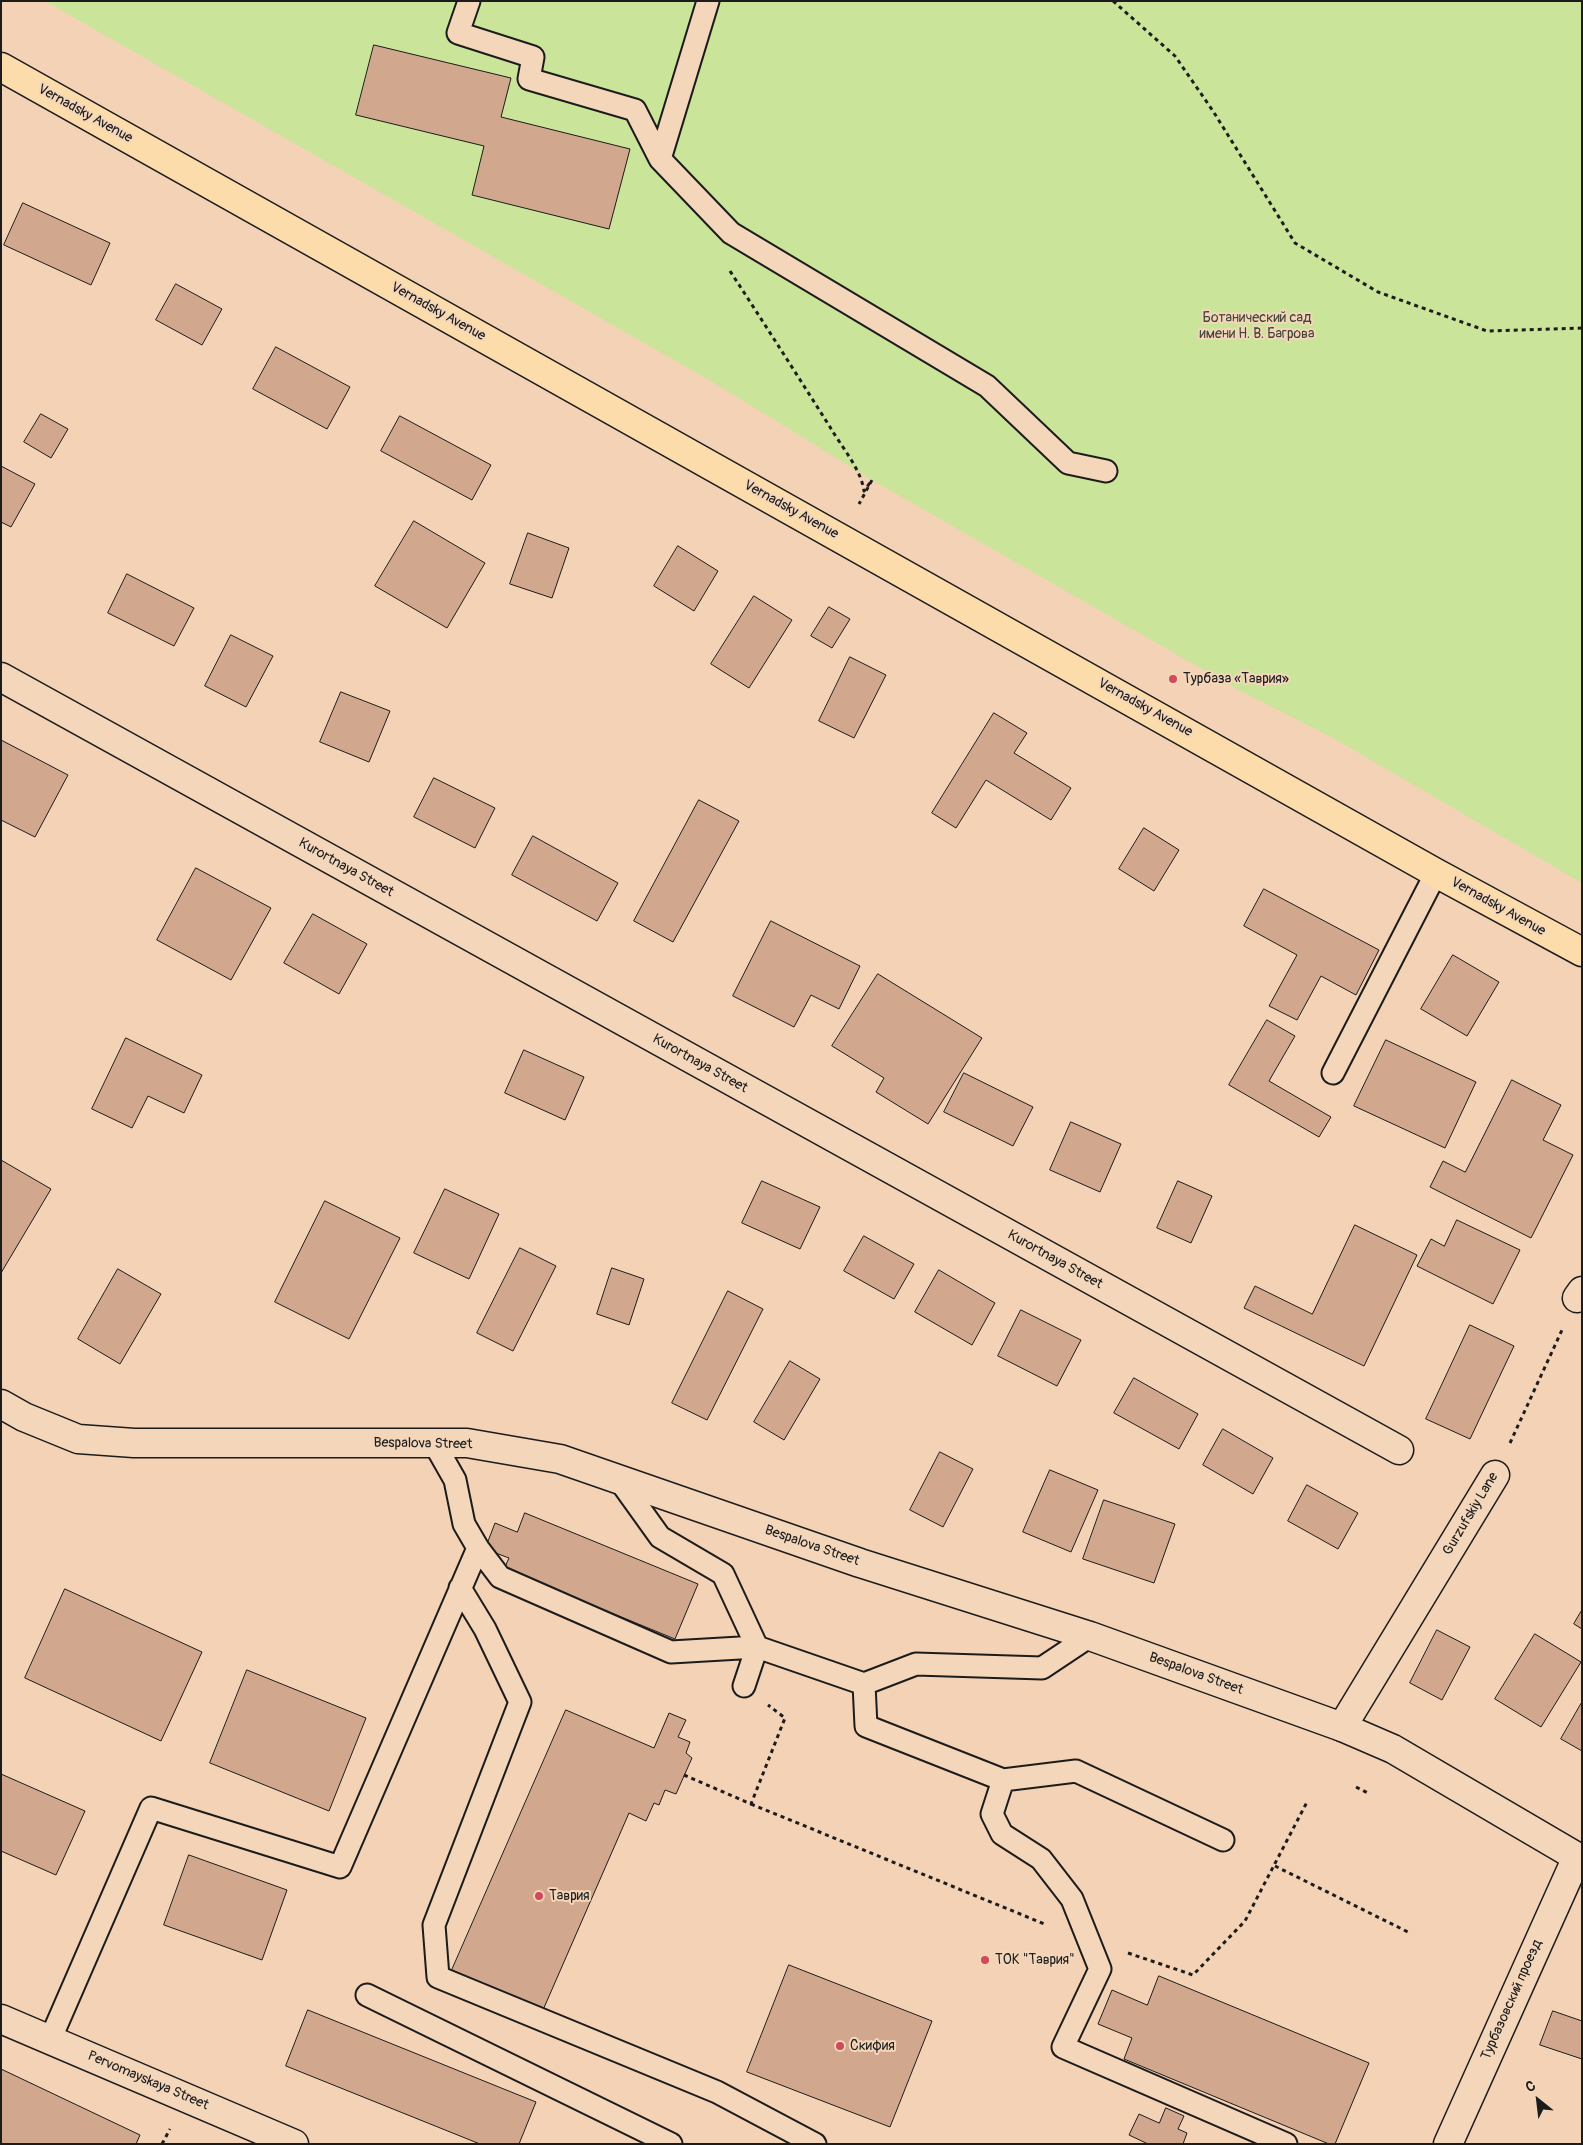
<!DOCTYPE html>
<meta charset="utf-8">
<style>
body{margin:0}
#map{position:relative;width:1583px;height:2145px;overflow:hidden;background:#f4d2b6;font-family:Pangolin,sans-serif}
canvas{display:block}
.frame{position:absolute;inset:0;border:2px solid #1c1c1c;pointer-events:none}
.north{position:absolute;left:1513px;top:2075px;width:50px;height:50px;-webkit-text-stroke:4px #f4d6ba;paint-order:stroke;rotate:331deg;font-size:14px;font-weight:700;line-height:20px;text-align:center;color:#1c1c1c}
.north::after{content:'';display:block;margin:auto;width:18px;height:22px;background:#1c1c1c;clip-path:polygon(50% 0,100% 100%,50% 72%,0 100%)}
</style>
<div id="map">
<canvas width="1583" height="2145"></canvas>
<div class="frame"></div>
<div class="north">С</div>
</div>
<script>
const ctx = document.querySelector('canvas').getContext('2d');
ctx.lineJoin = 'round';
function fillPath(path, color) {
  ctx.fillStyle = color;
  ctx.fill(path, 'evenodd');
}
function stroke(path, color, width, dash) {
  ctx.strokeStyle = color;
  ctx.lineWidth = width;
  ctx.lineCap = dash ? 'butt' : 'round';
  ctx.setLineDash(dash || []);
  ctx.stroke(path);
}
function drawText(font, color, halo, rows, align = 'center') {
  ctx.font = font + ' Pangolin,sans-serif';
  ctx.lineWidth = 4;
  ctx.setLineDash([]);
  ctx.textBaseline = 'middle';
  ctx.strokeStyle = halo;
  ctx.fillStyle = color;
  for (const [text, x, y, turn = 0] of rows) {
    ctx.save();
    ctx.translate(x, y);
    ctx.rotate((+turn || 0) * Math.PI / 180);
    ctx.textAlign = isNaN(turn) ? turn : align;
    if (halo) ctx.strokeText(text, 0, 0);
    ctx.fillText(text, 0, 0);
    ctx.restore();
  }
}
const green = new Path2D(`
 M45 1H1582V883L1333 738 1237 689 872 480 716 384Z`);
const building = new Path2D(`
 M374 45 511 78 501 117 630 149 609 229 472 195 484 146 356 115Z
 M23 203 110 243 91 285 4 245Z
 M176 284 222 309 202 345 156 320Z
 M276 347 350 387 327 429 253 389Z
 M41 414 68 429 51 458 24 442Z
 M400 416 491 465 472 500 381 451Z
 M1 466 35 484 11 527 1 522Z
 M414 521 485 563 447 628 375 586Z
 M528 533 569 548 552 598 510 584Z
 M678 546 718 571 694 611 654 586Z
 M127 574 194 608 174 646 108 613Z
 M754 596 792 620 749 688 711 664Z
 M829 607 850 619 832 648 811 636Z
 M231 635 273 656 246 707 205 686Z
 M850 657 886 675 854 738 819 721Z
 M341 692 390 711 369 762 320 742Z
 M994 713 1027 733 1014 753 1071 788 1051 820 986 780 956 828 932 813Z
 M1 740 68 775 35 837 1 820Z
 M434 778 495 808 475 848 414 817Z
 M699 800 739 821 673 942 634 921Z
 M1144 828 1179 850 1154 891 1119 869Z
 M533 836 618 883 597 921 512 875Z
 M196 868 271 908 231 980 157 940Z
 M1264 889 1379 950 1356 995 1321 976 1297 1020 1269 1006 1297 955 1244 926Z
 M313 914 367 944 339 994 284 963Z
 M771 921 860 966 839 1009 811 995 794 1027 733 996Z
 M1453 955 1499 982 1467 1036 1421 1009Z
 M878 974 982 1038 928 1124 876 1092 884 1078 832 1046Z
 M1267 1020 1295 1036 1269 1081 1331 1117 1319 1137 1229 1085Z
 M126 1038 202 1075 184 1113 148 1096 132 1128 92 1109Z
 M1386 1040 1476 1082 1445 1148 1354 1106Z
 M524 1050 584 1077 565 1120 505 1093Z
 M964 1073 1033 1107 1013 1146 944 1112Z
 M1512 1080 1561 1105 1543 1140 1573 1155 1531 1238 1430 1187 1443 1161 1465 1172Z
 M1071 1122 1121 1144 1100 1192 1050 1170Z
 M1 1160 51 1189 1 1273Z
 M762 1181 820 1207 800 1249 742 1223Z
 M1178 1181 1212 1196 1191 1243 1157 1228Z
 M445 1189 499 1214 469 1279 414 1253Z
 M325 1201 400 1238 349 1339 275 1302Z
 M1457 1220 1520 1250 1493 1304 1417 1266 1431 1239 1444 1246Z
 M1355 1225 1417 1255 1364 1366 1244 1308 1255 1286 1312 1314Z
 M864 1236 914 1264 894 1299 844 1271Z
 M520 1248 556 1266 513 1351 477 1333Z
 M612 1268 644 1279 629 1325 597 1314Z
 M118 1269 161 1294 120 1364 78 1339Z
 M939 1270 995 1303 972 1345 915 1312Z
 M728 1291 763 1309 707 1420 672 1403Z
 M1021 1310 1081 1340 1057 1386 998 1356Z
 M1470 1325 1514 1346 1470 1439 1426 1419Z
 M790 1361 820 1379 784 1440 754 1422Z
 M1134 1378 1198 1414 1179 1449 1114 1413Z
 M1223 1429 1273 1458 1253 1494 1203 1465Z
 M940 1452 973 1469 943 1527 910 1510Z
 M1050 1470 1098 1490 1071 1552 1023 1532Z
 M1307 1485 1358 1513 1338 1549 1288 1521Z
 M1104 1500 1175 1524 1154 1583 1083 1559Z
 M525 1513 698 1584 675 1639 504 1569 509 1558 485 1549 495 1523 517 1532Z
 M65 1589 202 1652 161 1741 25 1678Z
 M1582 1610V1629L1574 1624Z
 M1437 1630 1470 1647 1442 1700 1410 1683Z
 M1535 1634 1581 1662 1541 1727 1495 1699Z
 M247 1670 366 1718 329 1811 210 1763Z
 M1582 1702V1751L1561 1739Z
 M566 1710 654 1748 669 1713 686 1720 678 1737 690 1742 686 1753 692 1758 676 1794 665 1790 659 1805 654 1803 646 1821 629 1813 543 2010 452 1970Z
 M1 1774 85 1811 56 1875 1 1851Z
 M189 1855 287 1890 262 1960 164 1925Z
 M789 1965 932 2021 890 2127 747 2072Z
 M1159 1976 1369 2063 1335 2144H1329L1124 2059 1132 2038 1098 2024 1112 1990 1147 2005Z
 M308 2010 536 2102 519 2144H480L286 2066Z
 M1553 2011 1582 2021V2059L1540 2045Z
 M1 2069 140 2135 136 2144H1Z
 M1166 2108 1184 2116 1178 2129 1187 2133 1183 2144H1148L1129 2135 1139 2114 1159 2123Z`);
const path = new Path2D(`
 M1113 1 1175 56 1213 111 1295 243 1378 292 1487 331 1582 328
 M730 271C764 323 797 375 830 427 841 446 861 469 864 491L872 480 859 504
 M1510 1443 1562 1330
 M684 1775 751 1804 785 1718 768 1705
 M1356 1787 1368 1793
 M751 1804 1047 1925
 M1275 1866 1408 1932
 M1128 1953 1193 1975 1245 1921 1307 1802
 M162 2144 170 2129`);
const lane = new Path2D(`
 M469 1 458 33 533 57 529 79 635 110 660 159 708 1
 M660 159 731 233 987 386 1068 463 1106 471
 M1333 1073 1436 873
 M434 1443 455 1480 464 1524 478 1548 500 1577 671 1652 757 1647 744 1686
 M617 1477 660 1537 723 1574 757 1647 864 1684 916 1664 1042 1668 1090 1636
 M460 1588 485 1629 520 1702 434 1925 438 1977 717 2092 815 2144
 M864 1684 866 1726 1003 1780 1076 1771 1223 1840
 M1003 1780 992 1814 1002 1834 1041 1859 1072 1899 1100 1969 1063 2047 1286 2144
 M367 1995 671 2144
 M50 2040 151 1808 340 1867 478 1548`);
const street = new Path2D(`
 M1 677 1399 1450
 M1577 1298 1582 1291
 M1342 1727 1495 1475
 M1 2019 294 2144`);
const secondary = new Path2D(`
 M1 1404 24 1417 78 1439 134 1443H467L560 1459 860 1563 1090 1636 1342 1727 1393 1749 1582 1860
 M1448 2144 1577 1857`);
const primary = new Path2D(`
 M1 67 1436 873 1582 952`);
const markers = [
 [1173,679,5,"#d1495b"],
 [539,1896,5,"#d1495b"],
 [985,1960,5,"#d1495b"],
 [840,2046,5,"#d1495b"]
];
const streetNames = [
 ["Vernadsky Avenue",85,114,29],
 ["Vernadsky Avenue",438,312,29],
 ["Vernadsky Avenue",791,510,29],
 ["Vernadsky Avenue",1145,708,29],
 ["Kurortnaya Street",346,868,29],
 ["Vernadsky Avenue",1498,907,29],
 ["Kurortnaya Street",700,1064,29],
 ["Kurortnaya Street",1055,1260,29],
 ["Bespalova Street",423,1444,1],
 ["Gurzufskiy Lane",1471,1514,-59],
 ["Bespalova Street",812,1546,19],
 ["Bespalova Street",1196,1674,20],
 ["Турбазовский проезд",1512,2000,-66],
 ["Pervomayskaya Street",148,2081,23]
];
const parkNames = [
 ["Ботанический сад",1257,318],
 ["имени Н. В. Багрова",1257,334]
];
const poiNames = [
 ["Турбаза «Таврия»",1183,679],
 ["Таврия",549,1896],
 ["ТОК \"Таврия\"",995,1960],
 ["Скифия",850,2046]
];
fillPath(green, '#cae49a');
fillPath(building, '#d1a88e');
stroke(building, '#1c1c1c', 1);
stroke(lane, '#1c1c1c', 25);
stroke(street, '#1c1c1c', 31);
stroke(secondary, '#1c1c1c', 31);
stroke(primary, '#1c1c1c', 31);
stroke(path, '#1c1c1c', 3, [4, 4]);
stroke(lane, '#f4d6ba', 21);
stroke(street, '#f4d6ba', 28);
stroke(secondary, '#f4d6ba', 28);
stroke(primary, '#fddcac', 28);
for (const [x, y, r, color] of markers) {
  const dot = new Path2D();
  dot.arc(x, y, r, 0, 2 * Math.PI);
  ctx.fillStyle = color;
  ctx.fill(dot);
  stroke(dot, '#f4d6ba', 2);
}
drawText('14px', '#1c1c1c', '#f4d6ba', streetNames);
drawText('14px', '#3f4435', '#f4d6ba', parkNames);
drawText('14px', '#1c1c1c', '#f4d6ba', poiNames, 'left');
</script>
